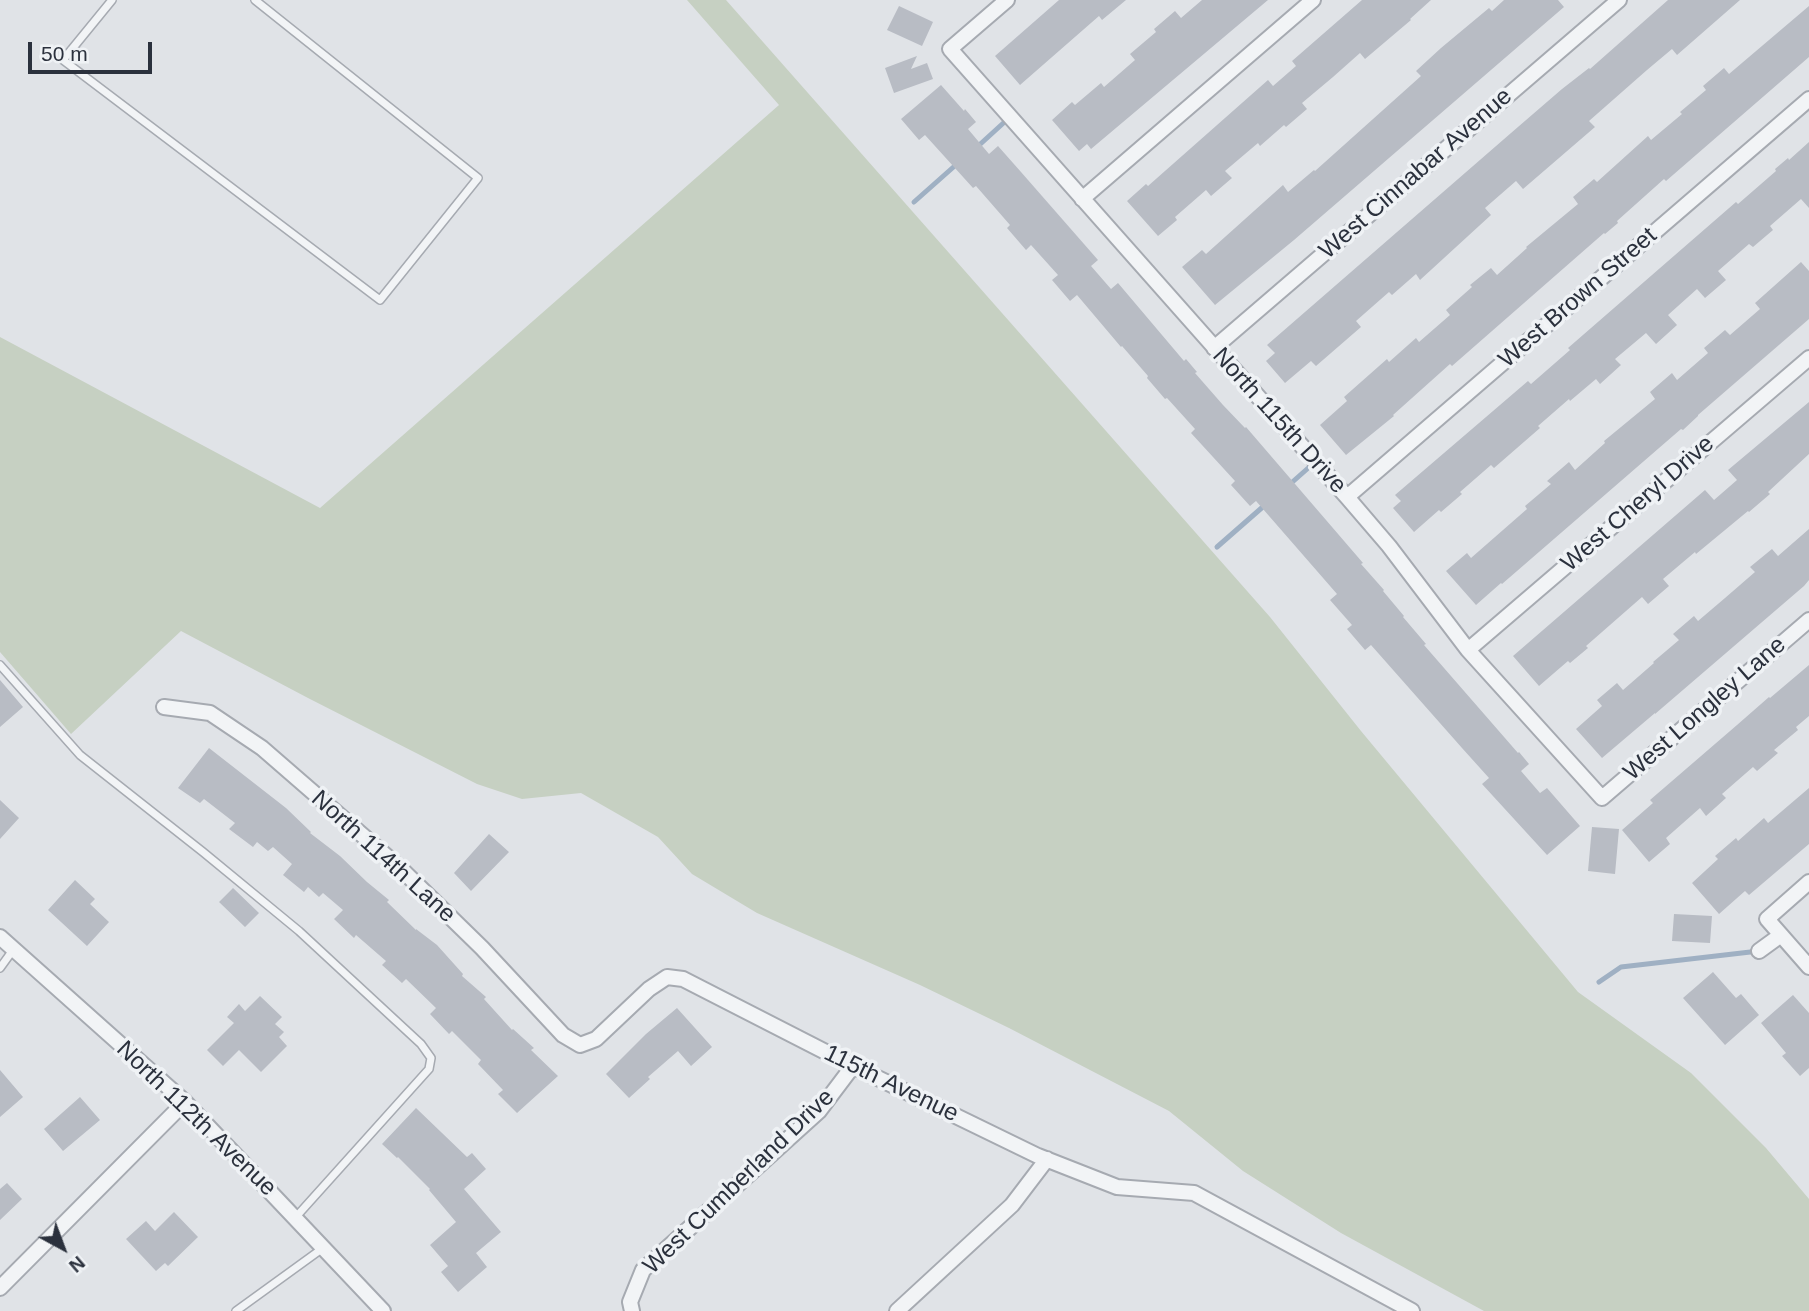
<!DOCTYPE html>
<style>
body{margin:0}
#map{position:relative;width:1809px;height:1311px;overflow:hidden;background:#e0e3e7;font-family:Arial,sans-serif}
canvas{display:block}
.north{position:absolute;left:28px;top:1213px;width:70px;height:70px;-webkit-text-stroke:5px #eff2f5;paint-order:stroke;rotate:139deg;font-size:19px;font-weight:700;line-height:28px;text-align:center;color:#2b313d}
.north::after{content:'';display:block;margin:auto;width:24px;height:32px;background:#2b313d;clip-path:polygon(50% 0,100% 100%,50% 72%,0 100%)}
.scale{position:absolute;left:28px;top:42px;width:124px;height:32px;box-sizing:border-box;border:4px solid #2b313d;border-top:0;padding-left:9px;font-size:21px;line-height:24px;white-space:nowrap;color:#2b313d;-webkit-text-stroke:5px #eff2f5;paint-order:stroke}
</style>
<div id="map">
<canvas width="1809" height="1311"></canvas>
<div class="north">N</div>
<div class="scale">50 m</div>
</div>
<script>
const ctx = document.querySelector('canvas').getContext('2d');
ctx.lineJoin = 'round';
function fillPath(path, color) {
  ctx.fillStyle = color;
  ctx.fill(path, 'evenodd');
}
function stroke(path, color, width, dash) {
  ctx.strokeStyle = color;
  ctx.lineWidth = width;
  ctx.lineCap = dash ? 'butt' : 'round';
  ctx.setLineDash(dash || []);
  ctx.stroke(path);
}
function drawText(font, color, halo, rows, align = 'center') {
  ctx.font = font + ' Arial,sans-serif';
  ctx.lineWidth = 7;
  ctx.setLineDash([]);
  ctx.textBaseline = 'middle';
  ctx.strokeStyle = halo;
  ctx.fillStyle = color;
  for (const [text, x, y, turn = 0] of rows) {
    ctx.save();
    ctx.translate(x, y);
    ctx.rotate((+turn || 0) * Math.PI / 180);
    ctx.textAlign = isNaN(turn) ? turn : align;
    if (halo) ctx.strokeText(text, 0, 0);
    ctx.fillText(text, 0, 0);
    ctx.restore();
  }
}
const green = new Path2D(`
 M687 0H726L1270 617 1361 731 1578 992 1691 1073 1766 1148 1809 1199V1311H1484L1341 1233 1243 1171 1169 1111 1009 1028 920 985 757 913 692 874 658 837 581 793 522 799 477 784 308 698 181 631 71 734 0 652V337L320 508 779 105Z`);
const stream = new Path2D(`
 M976 148 1010 117
 M914 202 958 163
 M1289 485 1315 462
 M1217 547 1265 505
 M1599 982 1621 967 1759 951`);
const building = new Path2D(`
 M1059 0H1126L1102 20 1099 16 1020 85 995 56Z
 M1202 0H1268L1091 149 1087 144 1079 151 1052 120 1072 102 1075 105 1101 83 1104 87 1135 60 1130 54 1156 32 1154 29 1175 11 1181 18Z
 M1362 0H1431L1410 19 1411 20 1365 59 1360 53 1333 77 1302 103 1307 109 1286 127 1284 125 1260 146 1258 143 1225 171 1232 178 1211 196 1206 190 1175 217 1177 220 1158 236 1127 201 1146 184 1148 186 1268 80 1273 86 1296 66 1292 61Z
 M1504 0H1558L1564 7 1294 240 1215 305 1182 267 1202 250 1206 254 1283 185 1288 192 1314 170 1315 171 1421 76 1416 71 1441 48 1489 8 1492 11Z
 M1668 0H1740L1677 55 1672 49 1647 70 1589 121 1595 127 1523 189 1516 181 1485 208 1491 215 1420 280 1416 274 1392 295 1389 292 1356 321 1361 327 1316 366 1311 361 1285 383 1266 361 1275 353 1267 345 1511 133 1562 89 1589 68 1590 69Z
 M899 6 933 22 922 46 887 30Z
 M1809 6V57L1666 181 1664 179 1617 221 1618 223 1605 234 1604 233 1452 366 1450 364 1393 415 1394 416 1346 455 1320 425 1347 401 1344 397 1387 359 1389 362 1416 338 1419 342 1450 315 1446 310 1472 287 1470 285 1491 268 1497 275 1527 248 1526 247 1578 204 1573 197 1594 179 1597 182 1648 136 1651 140 1682 114 1680 112 1706 90 1703 86 1724 68 1729 74Z
 M917 56 911 69 927 63 933 79 894 93 885 68Z
 M941 85 964 111 965 109 976 122 968 129 989 154 998 146 1021 172 1098 260 1091 266 1111 289 1118 283 1184 361 1186 359 1197 372 1195 373 1223 405 1245 428 1246 427 1363 563 1361 564 1384 590 1383 591 1404 616 1403 617 1426 644 1424 645 1518 753 1519 752 1529 764 1521 771 1540 793 1547 788 1580 826 1547 855 1482 784 1489 778 1462 748 1371 645 1365 650 1347 629 1352 625 1330 600 1337 594 1256 501 1250 506 1231 485 1235 481 1191 433 1195 429 1167 398 1165 399 1147 378 1148 376 1122 346 1121 347 1077 295 1070 301 1052 280 1058 275 1031 245 1026 250 1007 228 1010 225 976 186 973 188 925 135 919 140 901 119Z
 M1809 142V208L1801 199 1770 226 1773 230 1753 247 1749 244 1718 271 1726 280 1705 298 1697 289 1668 315 1677 325 1656 344 1646 333 1615 359 1621 365 1600 384 1596 379 1570 401 1569 399 1538 426 1540 428 1494 468 1491 465 1460 492 1462 494 1441 512 1439 510 1414 532 1393 508 1401 501 1395 495 1528 381 1531 384 1570 350 1568 348 1736 202 1738 204 1776 171 1775 169 1788 158 1789 160Z
 M1801 262 1809 271V319L1698 415V416L1683 430 1681 429 1502 584 1501 583 1476 605 1446 571 1467 553 1471 558 1527 509 1525 506 1551 484 1547 481 1569 462 1575 470 1605 443 1604 441 1655 399 1650 392 1672 373 1677 380 1708 353 1704 348 1725 330 1730 335 1760 309 1755 303Z
 M1809 402V454L1768 492 1770 494 1749 512 1748 511 1696 554 1695 552 1663 579 1669 586 1648 604 1642 597 1586 646 1588 648 1570 663 1568 661 1539 686 1513 656 1705 490 1714 500 1737 480 1728 470Z
 M1809 529V580L1804 586 1655 714V713L1602 758 1576 729 1602 706 1597 700 1617 683 1623 690 1654 663 1653 662 1679 640 1673 634 1694 616 1698 621 1725 598 1755 572 1750 567 1772 549 1778 556Z
 M1809 665V716L1796 727 1798 730 1774 750 1778 753 1757 771 1753 767 1722 794 1726 798 1706 816 1700 808 1666 838 1670 844 1649 862 1622 830 1653 803 1650 800 1737 725 1769 697 1770 698Z
 M0 680 23 707 0 727Z
 M209 748 286 808 311 832 310 833 340 856 367 882 389 900 387 902 416 930V929L437 945 463 974 462 976 486 997 484 999 512 1030 513 1029 534 1048 531 1050 558 1076 517 1113 498 1094 503 1090 478 1064 481 1060 452 1031 449 1034 430 1014 436 1008 406 979 402 983 382 965 386 961 356 935 354 938 334 919 343 910 323 893 319 897 308 887 304 892 283 875 292 864 273 847 268 851 257 842 253 847 229 829 235 823 204 799 200 803 178 788Z
 M1809 788V844L1749 895 1745 891 1719 914 1692 883 1718 859 1715 856 1736 838 1738 841 1764 818 1768 823Z
 M0 800 19 818 0 839Z
 M1592 827 1619 829 1615 874 1588 871Z
 M489 834 509 852 471 891 454 873Z
 M75 880 95 899 90 904 109 922 87 946 48 910Z
 M233 888 259 913 245 927 219 902Z
 M1674 914 1712 916 1710 943 1672 941Z
 M1713 972 1736 998 1741 994 1759 1015 1725 1045 1683 998Z
 M1793 995 1809 1013V1068L1800 1076 1782 1056 1786 1053 1761 1023Z
 M260 996 282 1017 275 1024 284 1032 279 1037 287 1046 261 1072 239 1050 223 1066 207 1050 234 1023 227 1017 239 1004 245 1011Z
 M677 1008 712 1047 691 1066 678 1051 648 1077 650 1079 629 1098 606 1074 646 1034Z
 M0 1070 23 1097 0 1117Z
 M80 1097 100 1120 63 1151 44 1129Z
 M416 1108 467 1157 472 1153 486 1169 464 1189 501 1232 476 1253 487 1267 458 1292 441 1272 448 1266 430 1245 456 1222 429 1190 430 1189 398 1157 397 1158 382 1144Z
 M7 1183 22 1199 0 1220V1189Z
 M174 1212 198 1237 168 1266 165 1263 156 1271 126 1239 146 1221 155 1231Z`);
const lane = new Path2D(`
 M112 0 63 60 380 300 478 178 255 0
 M0 665 80 755 203 852 299 931 421 1044 431 1058 429 1069 295 1218
 M0 968 13 950
 M236 1311 323 1248`);
const street = new Path2D(`
 M1007 0 950 49 1347 497 1389 546 1468 650 1602 798 1809 620
 M1082 199 1313 0
 M1214 348 1619 0
 M1347 497 1809 99
 M1468 650 1809 358
 M164 707 210 713 262 748 399 867 482 948 563 1035 580 1045 596 1039 649 989 667 977 683 979 853 1066 1038 1156 1117 1187 1194 1193 1412 1311
 M1809 882 1767 919 1809 967
 M0 937 185 1102 383 1311
 M1759 951 1781 935
 M0 1288 185 1102
 M632 1311 630 1302 643 1270 819 1111 853 1066
 M897 1311 1012 1205 1047 1159`);
const streetNames = [
 ["West Cinnabar Avenue",1416,174,-41],
 ["West Brown Street",1578,298,-41],
 ["North 115th Drive",1279,421,48],
 ["West Cheryl Drive",1638,504,-41],
 ["West Longley Lane",1705,709,-41],
 ["North 114th Lane",383,857,42],
 ["115th Avenue",891,1084,26],
 ["North 112th Avenue",196,1119,44],
 ["West Cumberland Drive",739,1182,-44]
];
fillPath(green, '#c6d0c2');
stroke(stream, '#9fb0c3', 5);
fillPath(building, '#b8bcc4');
stroke(lane, '#a6aab1', 10);
stroke(street, '#a6aab1', 18);
stroke(lane, '#f2f4f6', 7);
stroke(street, '#f2f4f6', 14);
drawText('24px', '#2b313d', '#eff2f5', streetNames);
</script>
